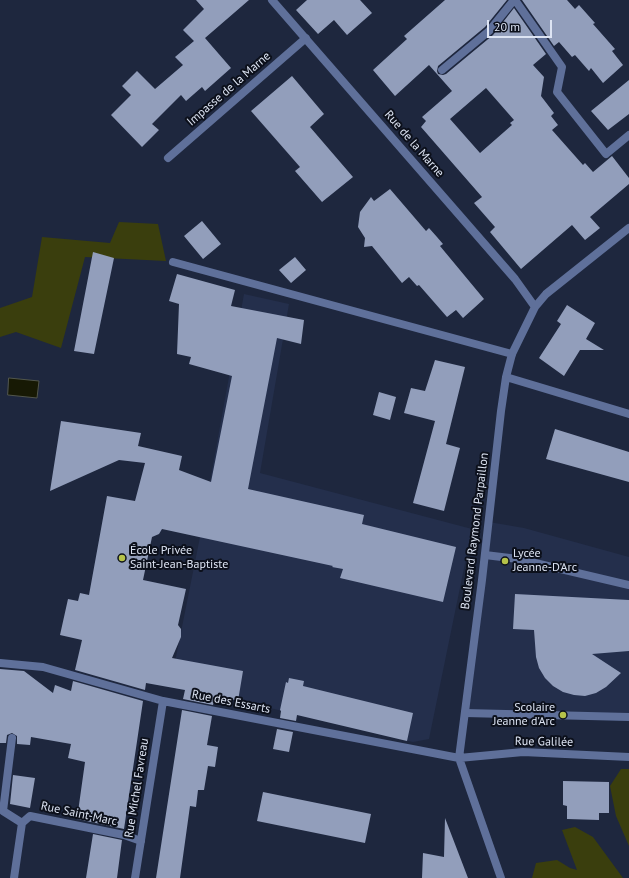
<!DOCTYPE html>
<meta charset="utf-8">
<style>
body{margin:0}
#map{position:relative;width:629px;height:878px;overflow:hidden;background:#1e273e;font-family:"PT Sans",sans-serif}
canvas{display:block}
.scale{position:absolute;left:487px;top:20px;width:65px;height:18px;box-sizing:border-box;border:2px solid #dde4f3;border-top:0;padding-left:5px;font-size:12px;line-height:14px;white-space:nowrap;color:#dde4f3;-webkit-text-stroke:3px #0c101b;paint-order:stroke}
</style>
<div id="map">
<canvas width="629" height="878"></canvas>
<div class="scale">20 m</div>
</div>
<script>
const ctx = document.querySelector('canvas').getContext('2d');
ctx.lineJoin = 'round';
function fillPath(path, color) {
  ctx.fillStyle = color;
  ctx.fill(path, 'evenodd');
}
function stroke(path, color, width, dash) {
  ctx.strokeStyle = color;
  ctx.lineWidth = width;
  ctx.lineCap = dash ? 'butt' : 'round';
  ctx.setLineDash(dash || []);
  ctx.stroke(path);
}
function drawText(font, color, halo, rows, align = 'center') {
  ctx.font = font + ' "PT Sans",sans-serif';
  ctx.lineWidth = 4;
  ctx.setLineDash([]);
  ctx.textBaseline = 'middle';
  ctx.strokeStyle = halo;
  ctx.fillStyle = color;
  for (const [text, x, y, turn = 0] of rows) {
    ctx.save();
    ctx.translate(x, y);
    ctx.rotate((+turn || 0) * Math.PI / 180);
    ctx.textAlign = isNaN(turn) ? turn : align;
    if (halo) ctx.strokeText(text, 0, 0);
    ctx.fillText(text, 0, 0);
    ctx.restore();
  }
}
const built = new Path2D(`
 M244 294 289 304 260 473 472 529 429 739 413 742 270 708 170 687 200 537Z
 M489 522 524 528 629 557V721L465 713Z`);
const green = new Path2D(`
 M119 222 158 224 166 261 85 257 61 348 16 332 0 337V308L32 297 42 237 110 243Z
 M621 769H629V846L616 816 610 786Z
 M575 827 593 837 623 878H532L536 863 557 860 570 868 577 870 562 830Z`);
const water = new Path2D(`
 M9 378 39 381 37 398 8 395Z`);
const building = new Path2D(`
 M196 0H249L205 38 231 68 205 91 202 87 186 101 181 95 152 124 159 130 142 147 111 115 131 95 122 86 137 71 155 89 183 65 175 57 194 41 183 30 204 9Z
 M307 0H360L372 13 347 35 334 20 318 34 296 10Z
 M445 0H507L485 27 438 66 437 71 438 74 443 75 446 74 493 35 514 8 546 54 533 65 544 77 541 96 554 113 551 116 558 125 552 130 583 165 585 163 593 172 612 156 629 178V184L590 217 600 228 585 240 572 225 521 269 490 232 495 227 474 203 482 197 421 127 426 121 422 117 452 91 429 65 395 96 373 70 407 39 404 36ZM486 88 514 120 510 123 512 125 480 153 450 119Z
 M522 0H567L575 9 579 5 595 23 593 24 615 49 612 51 623 65 603 83 591 68 589 71 575 55 572 57 559 42 554 46Z
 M292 76 324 114 310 127 353 177 322 202 295 171 300 167 251 111Z
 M629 80V114L608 130 591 111Z
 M390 189 426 231 429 228 437 237 443 244 440 246 484 299 463 318 456 310 447 317 419 285 417 286 409 277 402 283 372 246 364 247 365 238 358 227 360 212 371 197 374 201Z
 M202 221 221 244 203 259 184 236Z
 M93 252 114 258 94 354 74 351Z
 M295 257 306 270 291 283 279 270Z
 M177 274 235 290 231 306 304 320 301 344 277 338 248 489 364 515 362 524 456 547 443 602 340 578 343 569 332 567 333 566 162 529 159 534 152 537 143 580 186 589 178 625 181 629V637L172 658 243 671 238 701 215 696 213 705 183 699 185 690 146 683 145 690 75 670 82 640 60 635 68 599 78 601 80 593 89 595 107 496 135 501 145 463 119 460 50 491 61 421 141 433 138 446 182 456 179 470 211 482 232 376 189 364 191 357 177 354 179 304 169 301Z
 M567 305 595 323 586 339 604 350H580L564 376 539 358 561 324 557 321Z
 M435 360 465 367 446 444 460 448 444 511 413 503 435 421 404 413 411 388 425 391Z
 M379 392 396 397 390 420 373 415Z
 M555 429 629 452V482L546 459Z
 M515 594 629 600V651L592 654 621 673 606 687 596 693 585 696 574 695 563 692 553 686 545 678 539 668 536 657 534 630 513 629Z
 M0 669 24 671 53 693 55 685 71 691 73 681 143 701 124 829 77 819 85 762 68 758 71 744 31 737 30 745 17 744V736L12 733 7 735 6 743H0Z
 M289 678 304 681 303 686 413 713 407 741 297 715 296 721 280 718 281 711 280 710 286 682 288 683Z
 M182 710 212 716 207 745 218 747 215 767 208 766 204 790H198L196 807 190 806 180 878H156Z
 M277 729 293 732 289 752 273 749Z
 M13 775 35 778 30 808 10 804Z
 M563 781 609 782V813H599V820L567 819V806L563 805Z
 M263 792 371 814 365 843 257 821Z
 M445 818 468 878H422L423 853 444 857Z
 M93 834 122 840 117 878H86Z`);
const service = new Path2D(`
 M173 262 512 354
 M485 555 518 559 629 585
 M465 713 629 717
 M12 738 3 811 22 823
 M14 878 22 823 30 816 124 835 141 841`);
const minor = new Path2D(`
 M272 0 515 279 535 307
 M515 0 562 67 557 92 606 154 629 135
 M442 70 489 31 514 0
 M168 158 306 38
 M506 377 629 414
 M0 663 43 667 163 701 459 758 523 752 629 757
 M135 878 163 701
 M501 878 459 758 482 580 501 411 506 377 512 354 535 307 546 294 629 228`);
const markers = [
 [122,558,4,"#b5c249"],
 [505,561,4,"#b5c249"],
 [563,715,4,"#b5c249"]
];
const streetNames = [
 ["Impasse de la Marne",229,89,-41],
 ["Rue de la Marne",414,144,49],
 ["Boulevard Raymond Parpaillon",475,531,-83],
 ["Rue des Essarts",231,702,11],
 ["Rue Galilée",544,742,1],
 ["Rue Michel Favreau",137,788,-81],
 ["Rue Saint-Marc",79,814,12]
];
const poiNames = [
 ["École Privée",130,551],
 ["Saint-Jean-Baptiste",130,565],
 ["Lycée",513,554],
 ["Jeanne-D'Arc",513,568],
 ["Scolaire",555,708,"right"],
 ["Jeanne d'Arc",555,722,"right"]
];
fillPath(built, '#242f4c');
fillPath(green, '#3a3e0d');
fillPath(water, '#171904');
stroke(water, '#52564c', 1);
fillPath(building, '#929ebb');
stroke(service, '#5f709a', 8);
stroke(minor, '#5f709a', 8);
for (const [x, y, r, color] of markers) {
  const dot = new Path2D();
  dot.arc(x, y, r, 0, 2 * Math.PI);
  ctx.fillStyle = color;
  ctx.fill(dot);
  stroke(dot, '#0c101b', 1.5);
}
drawText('12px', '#dde4f3', '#0c101b', streetNames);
drawText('12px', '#dde4f3', '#0c101b', poiNames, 'left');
</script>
